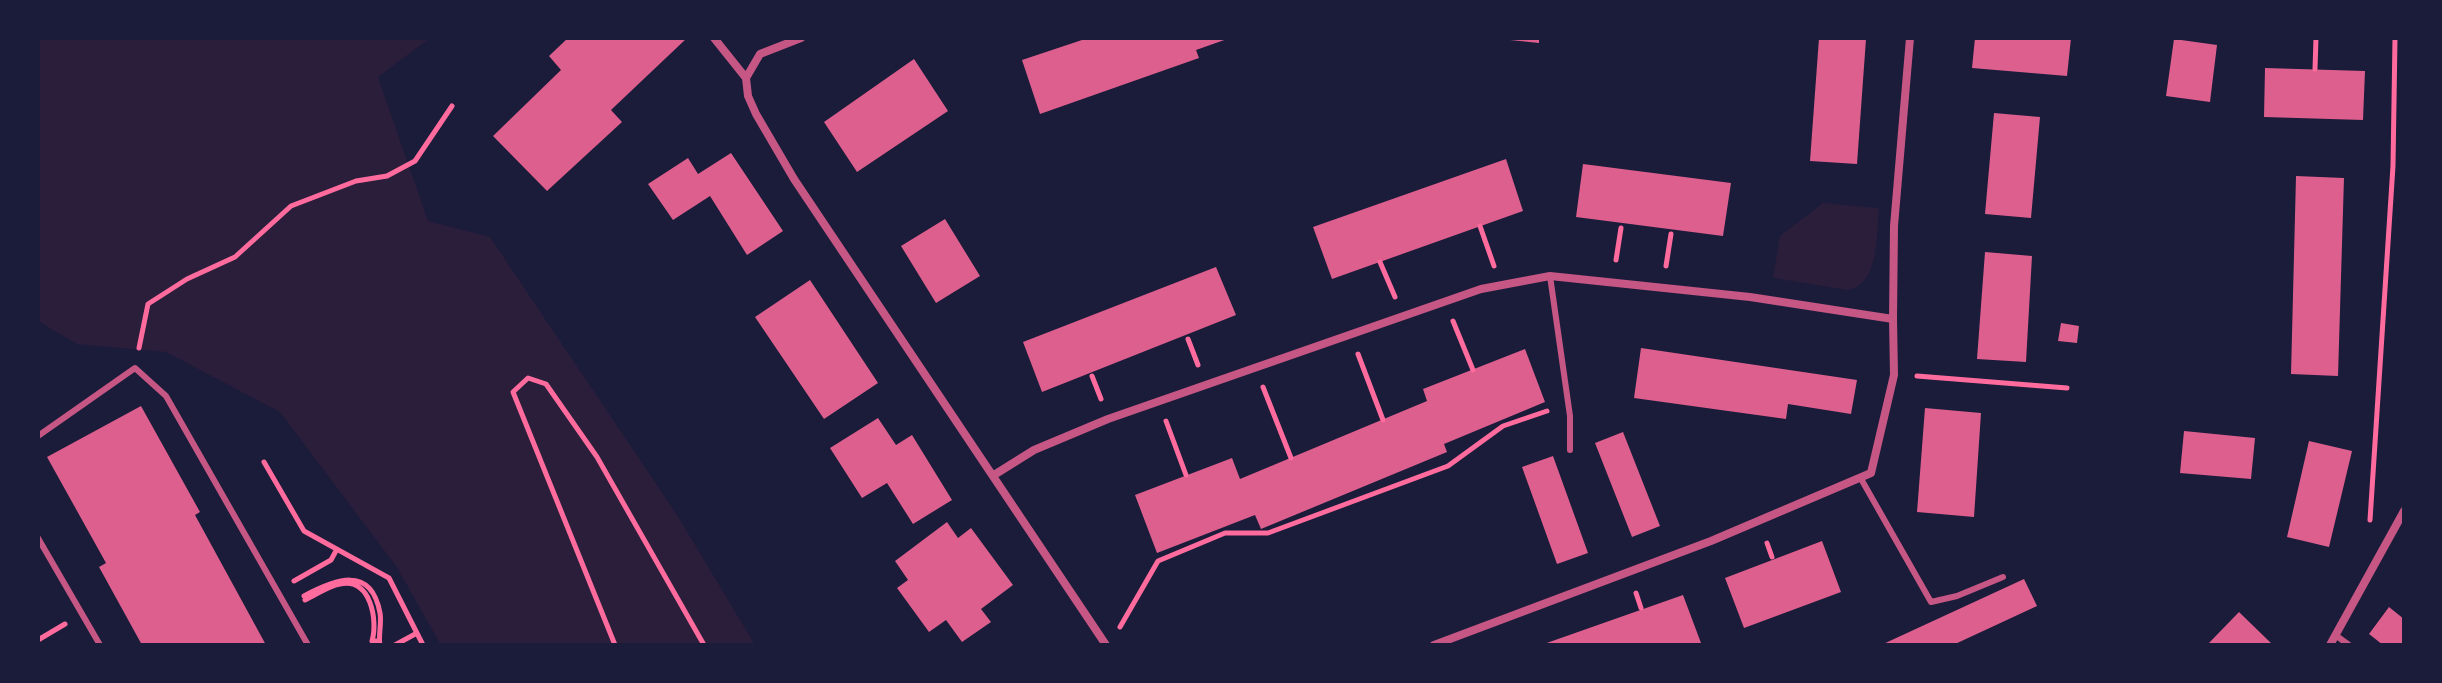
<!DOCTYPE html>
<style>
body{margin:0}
#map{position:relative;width:2442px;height:683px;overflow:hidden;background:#1b1b3a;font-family:"Public Sans",sans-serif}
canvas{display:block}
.frame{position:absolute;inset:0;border:40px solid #1b1b3a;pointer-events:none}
</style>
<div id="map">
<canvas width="2442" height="683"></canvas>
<div class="frame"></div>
</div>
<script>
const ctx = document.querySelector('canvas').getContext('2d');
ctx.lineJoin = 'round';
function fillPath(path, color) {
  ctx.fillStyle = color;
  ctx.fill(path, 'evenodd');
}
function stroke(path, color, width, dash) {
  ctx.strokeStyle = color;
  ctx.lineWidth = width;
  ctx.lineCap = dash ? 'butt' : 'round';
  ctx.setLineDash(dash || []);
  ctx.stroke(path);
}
const green = new Path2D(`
 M38 38H430L378 77 428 221 490 237 677 515 755 645H441L396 566 280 412 166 352 77 344 38 321Z
 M1823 203 1879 208C1876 235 1880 285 1847 290L1773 278 1780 236Z`);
const building = new Path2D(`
 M568 38H687L611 110 622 122 547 191 493 136 561 70 549 56Z
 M1088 38H1230L1196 50 1199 58 1040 114 1022 60Z
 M1491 38H1539V43Z
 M1819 38 1866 39 1857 164 1810 161Z
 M1975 38H2071L2067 76 1972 68Z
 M2174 39 2217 45 2210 102 2166 96Z
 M914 59 948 111 857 172 824 122Z
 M2265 68 2365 71 2363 120 2264 117Z
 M1994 113 2040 117 2031 218 1985 214Z
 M731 153 783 231 747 255 710 196 673 220 648 184 688 158 698 174Z
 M1506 159 1523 211 1332 279 1313 227Z
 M1583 164 1731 183 1723 236 1576 217Z
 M2296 176 2344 178 2338 376 2291 374Z
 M945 219 980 276 936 303 901 246Z
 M1985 252 2032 256 2026 362 1977 359Z
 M1216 267 1236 315 1042 392 1023 342Z
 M810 280 878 383 824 419 755 317Z
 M2061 323 2079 326 2077 343 2058 341Z
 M1641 348 1857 380 1851 414 1788 404 1786 419 1634 398Z
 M1525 349 1545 402 1444 444 1447 452 1261 529 1255 515 1157 553 1135 495 1232 458 1240 479 1427 401 1423 389Z
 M141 406 200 512 195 515 266 645H142L99 567 106 563 47 457Z
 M1925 408 1981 413 1974 517 1917 512Z
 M878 418 896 445 912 435 952 500 913 524 887 483 862 498 830 448Z
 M2184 431 2255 438 2251 479 2180 473Z
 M1623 432 1660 526 1632 537 1595 443Z
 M2309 441 2352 451 2329 547 2287 537Z
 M1553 456 1588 553 1557 564 1522 467Z
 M947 522 958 538 971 528 1013 585 981 609 991 622 962 642 946 620 929 632 897 588 908 580 895 561Z
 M1822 541 1841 592 1744 628 1725 578Z
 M2024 579 2037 606 1953 645H1881Z
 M1683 595 1701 643 1697 645H1541Z
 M2389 607 2404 619V645H2383L2369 634Z
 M2239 612 2273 645H2207Z`);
const path = new Path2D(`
 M2315 69 2316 38
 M1480 226 1494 266
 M1616 260 1621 228
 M1380 262 1395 297
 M1666 266 1671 234
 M1453 321 1473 370
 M1188 339 1198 365
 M139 348 148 304 187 279 235 257 291 206 356 181 387 176 415 161 452 106
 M1358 354 1383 420
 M1092 376 1101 399
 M1917 376 2067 388
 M1263 387 1291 458
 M1166 421 1186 475
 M264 462 304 531 389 578 423 645
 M2370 520 2393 166 2395 38
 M1767 543 1772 557
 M294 581 331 560 337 549
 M1636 593 1641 608
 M304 596C334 580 371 564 380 613 382 624 378 635 380 645
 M305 600C316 595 328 586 340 584 371 577 378 621 372 641H378
 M1120 627 1158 561 1225 533H1268L1448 466 1503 426 1547 411
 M38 640 65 624
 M395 645 417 633
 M615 645 513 392 528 378 546 384 597 457 704 645`);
const service = new Path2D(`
 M1550 276 1570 416V450
 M38 436 135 368 166 396 308 645
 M1860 477 1931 602 1957 596 2003 577
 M38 538 100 645
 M2338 637 2349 645`);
const minor = new Path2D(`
 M714 38 746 78 748 96 756 114 794 179 1106 645
 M746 78 760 54 801 38
 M994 475 1034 450 1108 419 1481 289 1550 276 1750 297 1893 319 1894 226 1910 38
 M1434 645 1711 541 1871 473 1894 375 1893 319
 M2330 645 2404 511`);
fillPath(green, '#2a1e3b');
fillPath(building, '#dd5f8e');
stroke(path, '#ff6b9d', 5);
stroke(service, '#c65784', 6);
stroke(minor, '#c65784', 8);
</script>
